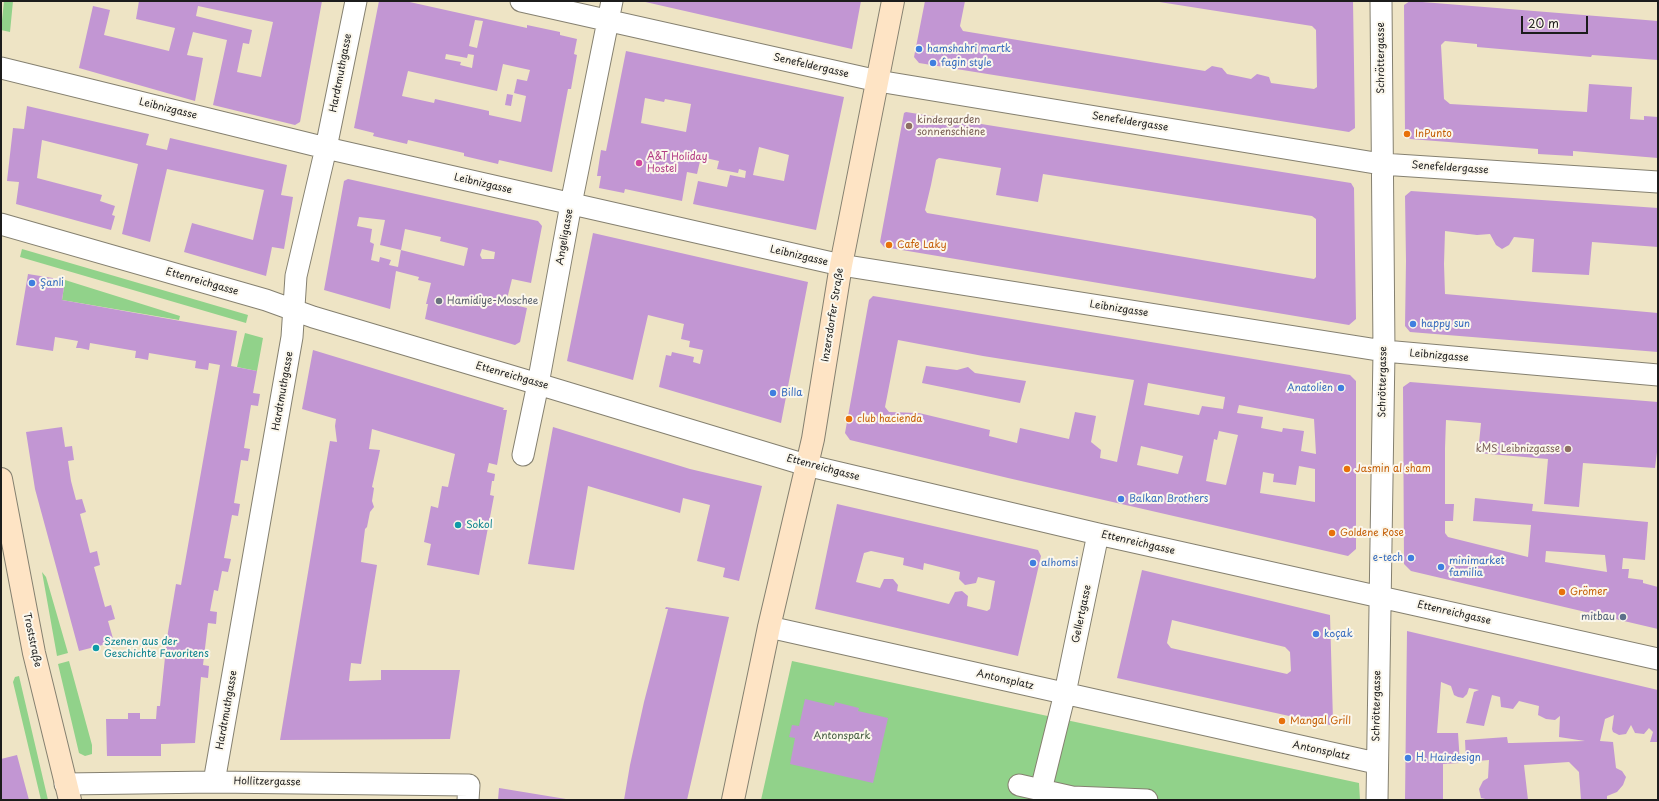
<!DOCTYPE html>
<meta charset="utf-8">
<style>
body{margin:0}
#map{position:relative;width:1659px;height:801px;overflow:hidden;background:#eee4c5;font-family:"Playpen Sans",sans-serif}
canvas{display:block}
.frame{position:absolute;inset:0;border:2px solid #1c1c1c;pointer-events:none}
.scale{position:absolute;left:1521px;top:16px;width:67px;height:18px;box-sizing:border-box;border:2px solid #1c1c1c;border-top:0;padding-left:5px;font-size:12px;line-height:14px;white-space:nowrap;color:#1c1c1c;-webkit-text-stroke:3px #fbf7ec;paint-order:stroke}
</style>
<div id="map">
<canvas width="1659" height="801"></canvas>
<div class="frame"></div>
<div class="scale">20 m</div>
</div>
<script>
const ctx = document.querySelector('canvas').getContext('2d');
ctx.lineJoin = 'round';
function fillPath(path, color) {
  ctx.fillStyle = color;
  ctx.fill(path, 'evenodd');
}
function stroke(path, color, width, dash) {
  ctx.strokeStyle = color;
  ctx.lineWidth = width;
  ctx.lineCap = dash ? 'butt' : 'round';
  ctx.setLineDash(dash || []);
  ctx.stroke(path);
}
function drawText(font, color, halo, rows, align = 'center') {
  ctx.font = font + ' "Playpen Sans",sans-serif';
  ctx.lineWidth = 4;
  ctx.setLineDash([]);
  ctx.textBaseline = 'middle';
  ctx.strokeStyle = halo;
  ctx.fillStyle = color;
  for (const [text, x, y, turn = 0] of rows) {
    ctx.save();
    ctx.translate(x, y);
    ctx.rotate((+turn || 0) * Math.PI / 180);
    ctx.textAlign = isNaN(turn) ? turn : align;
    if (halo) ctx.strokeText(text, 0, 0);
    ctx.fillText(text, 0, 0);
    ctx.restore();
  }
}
const green = new Path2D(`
 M4 1H13L10 32 1 30Z
 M22 249 248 315 246 323 20 257Z
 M65 280 180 316 179 320 62 300Z
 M245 333 263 338 257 371 237 367Z
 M42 572 46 577 68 653 57 656Z
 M69 661 92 745V754L85 756 79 753 58 664Z
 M792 661 1359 783 1360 800H761Z
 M19 676 48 800H41L13 682 15 677Z`);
const building = new Path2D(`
 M139 1H322L300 122 295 125 213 105 227 40 193 32 187 55 203 58 195 101 79 68 93 6 110 10 104 35 169 51 175 28 136 19ZM198 6 273 22 261 77 237 72 243 43 249 44 252 30 196 16Z
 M379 1H405L527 28V25L560 32V35L577 39 574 54 577 55 571 89H568L552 172 499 160 498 164 464 156V153L408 140 407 144 373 136 374 133 354 128ZM475 20 483 21 477 48 469 46ZM446 54 467 58 468 54 474 55 472 68 460 65 461 62 445 59ZM503 64 530 70 527 81 517 79 514 93 526 96 521 122 489 115V111L435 99 434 103 402 96 408 71 497 91Z
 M641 1H861L852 49Z
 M925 1H965L960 26 963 31 1205 71 1212 66 1222 68 1227 74 1251 79 1257 74 1269 77 1271 83 1314 89 1317 87 1316 30 1312 26 1153 1H1353L1355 128 1349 132 919 63 914 57Z
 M1410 1 1658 21V60L1592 55 1591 57 1477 47V44L1445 41 1441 45 1444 99 1450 104 1587 112 1589 84 1632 87 1630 119 1644 120V116L1658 117V158L1573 151V156L1538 154V149L1410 139 1405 133 1404 5Z
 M626 51 844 97 816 230 693 204 698 181 727 187 730 175 745 178 746 171 739 169 738 173 717 169 719 161 701 157 697 174 687 172 682 201 625 189 624 193 599 188 601 176H597L601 150 606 151ZM645 98 664 102 665 99 691 104 686 132 641 123ZM759 147 789 155 784 181 753 175Z
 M507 94 513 95 511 106 505 105Z
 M27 106 149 134 146 145 167 150 170 138 287 165 281 195 293 197 284 249 272 247 266 276 184 252 192 223 253 240 264 190 167 169 150 242 122 234 138 164 42 140 37 178 102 195 100 201 115 206 112 215 115 216 111 230 16 204 19 182 7 181 13 128 24 129Z
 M906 112 1351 183 1354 188 1356 319 1349 325 884 247 880 242 904 113ZM939 158 1001 168 996 195 1038 202 1043 174 1312 216 1316 219V277L1314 279 1278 273 927 213 925 210 931 185 936 160Z
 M348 179 538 221 542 226 531 283 512 279 506 303 527 308 520 342 515 345 425 319 428 304H426L431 283 418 280 419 277 396 271 390 309 324 290 344 181ZM359 217 385 220 380 245 401 250 405 229 441 237 440 241 468 248 464 266 401 250 398 267 389 265 391 260 380 257 379 262 371 260 374 244 370 242 372 229 357 226ZM482 249 495 252 494 259H482L480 255Z
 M1411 191 1658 208V247L1592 242 1589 275 1532 272 1534 239 1514 237 1509 245 1502 249 1496 245 1490 234 1477 235 1445 231 1444 264 1445 294 1658 313V352L1410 332 1405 326 1406 261 1405 196Z
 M593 233 808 282 781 423 659 387 666 355 671 356 672 352 694 357 693 362 700 364 703 350 689 347 690 341 681 339 684 324 648 315 633 380 567 361Z
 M28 274 65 280 62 300 237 331 231 366 257 371 253 393 260 394 258 406 251 405 244 448 250 449 248 461 241 460 234 503 240 504 238 516 232 515 224 558 231 559 228 572 222 571 218 591 214 590 210 611 217 612 216 624 208 623 203 665 209 666 208 678 201 677 195 743 161 744V756H107L106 719H128V713H140V719H156L157 706H160L167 638 176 584 181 585 220 365 209 363 208 370 195 368 196 361 149 353 148 360 138 358H135L136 351 90 343 89 350 80 348H76L78 341 55 337 53 351 16 345Z
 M873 296 1350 375 1356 381V549L1348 556 1008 478 850 440 845 433 869 300ZM898 340 983 356 1134 380 1117 462 1100 458 1101 450 1091 442 1096 416 1075 412 1069 439 1020 428 1017 443 989 436 990 430 919 413 889 412 885 407ZM1148 383 1225 397 1223 409 1202 406 1199 415 1144 405ZM1239 405 1314 419 1316 454 1301 451 1304 431 1283 428 1282 432 1261 428 1263 417 1237 413ZM1219 431 1238 435 1226 485 1206 481 1214 439 1217 440ZM1141 446 1183 456 1178 474 1137 465ZM1299 466 1315 469V502L1260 493 1263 472 1274 474 1273 482 1296 485Z
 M313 350 504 408 503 410H507L497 465 489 463 487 472 495 474 494 481H492L490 495 494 496 479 575 427 565 431 544 424 542 431 506 438 508 442 486 448 487 455 454 372 429 369 449 380 450 372 487 374 488 372 501 374 507 370 512 367 527 365 529 361 562 377 565 361 664 351 663 349 681 381 680V670H460L450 739 280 740 330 441 337 442 335 426 336 419 302 409Z
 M926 366 957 370 968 367 975 373 1026 381 1020 403 922 383Z
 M1410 382 1658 402V444L1655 468 1583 463 1579 507 1544 504 1548 459 1478 453 1481 423 1446 420 1445 448V504H1454L1453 521H1445V533L1448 537 1528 557 1531 525 1473 521 1475 498 1533 504 1532 511 1648 522 1645 560 1623 558 1622 569H1629L1628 578 1643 580V583L1658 587V629L1411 571 1404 564 1403 387ZM1546 551 1605 555 1607 572 1545 562Z
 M62 427 65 447 72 446 74 460 68 461 71 481 76 500 82 499 86 512 80 514 90 553 97 551 100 565 94 567 105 607 111 605 115 619 108 621 114 642 79 651 35 489 26 432Z
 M553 427 690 469 762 486 739 581 723 577 725 568 697 561 710 505 683 498 680 513 588 486 574 570 528 564Z
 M837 504 1038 550 1041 556 1018 656 815 609ZM871 551 904 558 903 565 923 570 924 563 960 572 959 579 965 585 976 583 978 577 995 581 990 609 987 611 967 606 968 596 962 591 955 592 949 604 897 591 898 585 893 579H884L880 588 856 582 864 553Z
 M1142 570 1330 615 1333 721 1330 725 1117 678ZM1172 620 1285 647 1290 652 1291 671 1287 674 1171 648 1167 643Z
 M666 607 729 617 687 800H624L630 765 644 702 668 609H665Z
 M1407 631 1658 690V742H1650L1653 732 1649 728 1644 734 1635 733 1631 725 1626 734 1619 735 1613 732 1612 729 1614 715 1605 719 1600 741 1613 742 1616 768 1622 771 1626 777 1623 785 1617 792 1607 796V800H1581L1579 772 1569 762 1524 765 1528 800H1490L1481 798 1479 789 1483 781 1488 778 1489 760 1466 762 1465 740 1507 737 1508 743H1512L1585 741 1559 737 1560 716 1555 720 1546 719 1538 715 1539 706 1519 701 1513 709 1501 707 1500 697 1492 695 1484 726 1466 723 1474 692 1479 690 1469 688 1467 694 1463 698 1458 697 1454 695 1451 686 1441 682 1437 733H1458L1460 763 1443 764V800H1405Z
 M805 699 834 706 835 702 859 708 858 711 888 718 873 783 790 764 795 738 789 737 792 725 799 726Z
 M17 755 29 800H1V759Z
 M499 788 566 799V800H498Z`);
const street = new Path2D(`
 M521 1 878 81 1381 164 1658 182
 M1 68 326 148 841 265 1384 351 1658 375
 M1 224 266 300 313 317 538 384 806 465 1098 534 1658 659
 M523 455 538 384 571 204 612 1
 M769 627 1376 763
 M214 782 292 337 296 276 326 148 356 1
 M65 784 214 782 469 785 468 800
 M1019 785 1072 797 1147 800
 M1041 790 1065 693 1098 534
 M1377 800 1384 351 1381 1`);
const secondary = new Path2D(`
 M1 479 34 653 70 800
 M733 800 769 627 813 439 841 265 893 1`);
const markers = [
 [919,49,4,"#3f7fe0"],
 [933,63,4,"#3f7fe0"],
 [909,126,4,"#8d6e63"],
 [1407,134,4,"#e8710a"],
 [639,163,4,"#d1479c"],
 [889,245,4,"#e8710a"],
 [32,283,4,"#3f7fe0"],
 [439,301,4,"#6b7280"],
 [1413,324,4,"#3f7fe0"],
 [1341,388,4,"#3f7fe0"],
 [773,393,4,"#3f7fe0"],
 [849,419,4,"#e8710a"],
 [1568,449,4,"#8d6e63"],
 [1347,469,4,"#e8710a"],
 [1121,499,4,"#3f7fe0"],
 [458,525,4,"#0f9aa8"],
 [1332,533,4,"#e8710a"],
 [1411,558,4,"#3f7fe0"],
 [1033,563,4,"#3f7fe0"],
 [1441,567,4,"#3f7fe0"],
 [1562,592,4,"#e8710a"],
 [1623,617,4,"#5c6f8a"],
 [1316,634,4,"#3f7fe0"],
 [96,648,4,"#0f9aa8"],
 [1282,721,4,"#e8710a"],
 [1408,758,4,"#3f7fe0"]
];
const shopNames = [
 ["hamshahri martk",927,49],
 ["fagin style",941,63],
 ["Şanli",40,283],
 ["happy sun",1421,324],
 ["Anatolien",1333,388,"right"],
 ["Billa",781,393],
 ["Balkan Brothers",1129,499],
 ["e-tech",1403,558,"right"],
 ["minimarket",1449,561],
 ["familia",1449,573],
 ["alhomsi",1041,563],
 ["koçak",1324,634],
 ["H. Hairdesign",1416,758]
];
const streetNames = [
 ["Schröttergasse",1381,58,-90],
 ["Senefeldergasse",811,66,13],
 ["Hardtmuthgasse",341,73,-79],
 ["Leibnizgasse",168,109,14],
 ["Senefeldergasse",1130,122,9],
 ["Senefeldergasse",1450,168,4],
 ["Leibnizgasse",483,184,13],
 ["Angeligasse",565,237,-80],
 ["Leibnizgasse",799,256,13],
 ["Ettenreichgasse",202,282,16],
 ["Leibnizgasse",1119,309,9],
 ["Inzersdorfer Straße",833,315,-81],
 ["Leibnizgasse",1439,356,5],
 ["Ettenreichgasse",512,376,16],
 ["Schröttergasse",1383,382,-89],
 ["Hardtmuthgasse",283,391,-80],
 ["Ettenreichgasse",823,468,15],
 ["Ettenreichgasse",1138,543,13],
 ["Ettenreichgasse",1454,613,13],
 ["Gellertgasse",1082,614,-78],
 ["Troststraße",32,640,78],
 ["Antonsplatz",1005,680,13],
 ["Schröttergasse",1377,706,-89],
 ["Hardtmuthgasse",227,710,-80],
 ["Antonsplatz",1321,751,12],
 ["Hollitzergasse",267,782,1]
];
const educationNames = [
 ["kindergarden",917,120],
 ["sonnenschiene",917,132],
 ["kMS Leibnizgasse",1560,449,"right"]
];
const foodNames = [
 ["InPunto",1415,134],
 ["Cafe Laky",897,245],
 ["club hacienda",857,419],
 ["Jasmin al sham",1355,469],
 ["Goldene Rose",1340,533],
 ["Grömer",1570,592],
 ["Mangal Grill",1290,721]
];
const hotelNames = [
 ["A&T Holiday",647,157],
 ["Hostel",647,169]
];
const worshipNames = [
 ["Hamidiye-Moschee",447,301]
];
const cultureNames = [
 ["Sokol",466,525],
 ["Szenen aus der",104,642],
 ["Geschichte Favoritens",104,654]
];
const serviceNames = [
 ["mitbau",1615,617]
];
const parkNames = [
 ["Antonspark",842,736]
];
fillPath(green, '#91d28a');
fillPath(building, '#c296d3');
stroke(street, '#858070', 23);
stroke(secondary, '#858070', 24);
stroke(street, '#fff', 21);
stroke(secondary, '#fee4c5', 22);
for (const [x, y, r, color] of markers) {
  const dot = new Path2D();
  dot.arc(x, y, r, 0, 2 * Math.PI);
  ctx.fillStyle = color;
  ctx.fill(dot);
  stroke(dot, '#fbf7ec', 1.5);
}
drawText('10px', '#366cbe', '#fbf7ec', shopNames, 'left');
drawText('10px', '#1c1c1c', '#fbf7ec', streetNames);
drawText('10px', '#785e54', '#fbf7ec', educationNames, 'left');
drawText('10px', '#c56008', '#fbf7ec', foodNames, 'left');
drawText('10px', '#b23c85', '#fbf7ec', hotelNames, 'left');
drawText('10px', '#5b616d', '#fbf7ec', worshipNames, 'left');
drawText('10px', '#0d838f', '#fbf7ec', cultureNames, 'left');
drawText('10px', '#4e5e75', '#fbf7ec', serviceNames, 'right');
drawText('10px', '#455c42', '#fbf7ec', parkNames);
</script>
